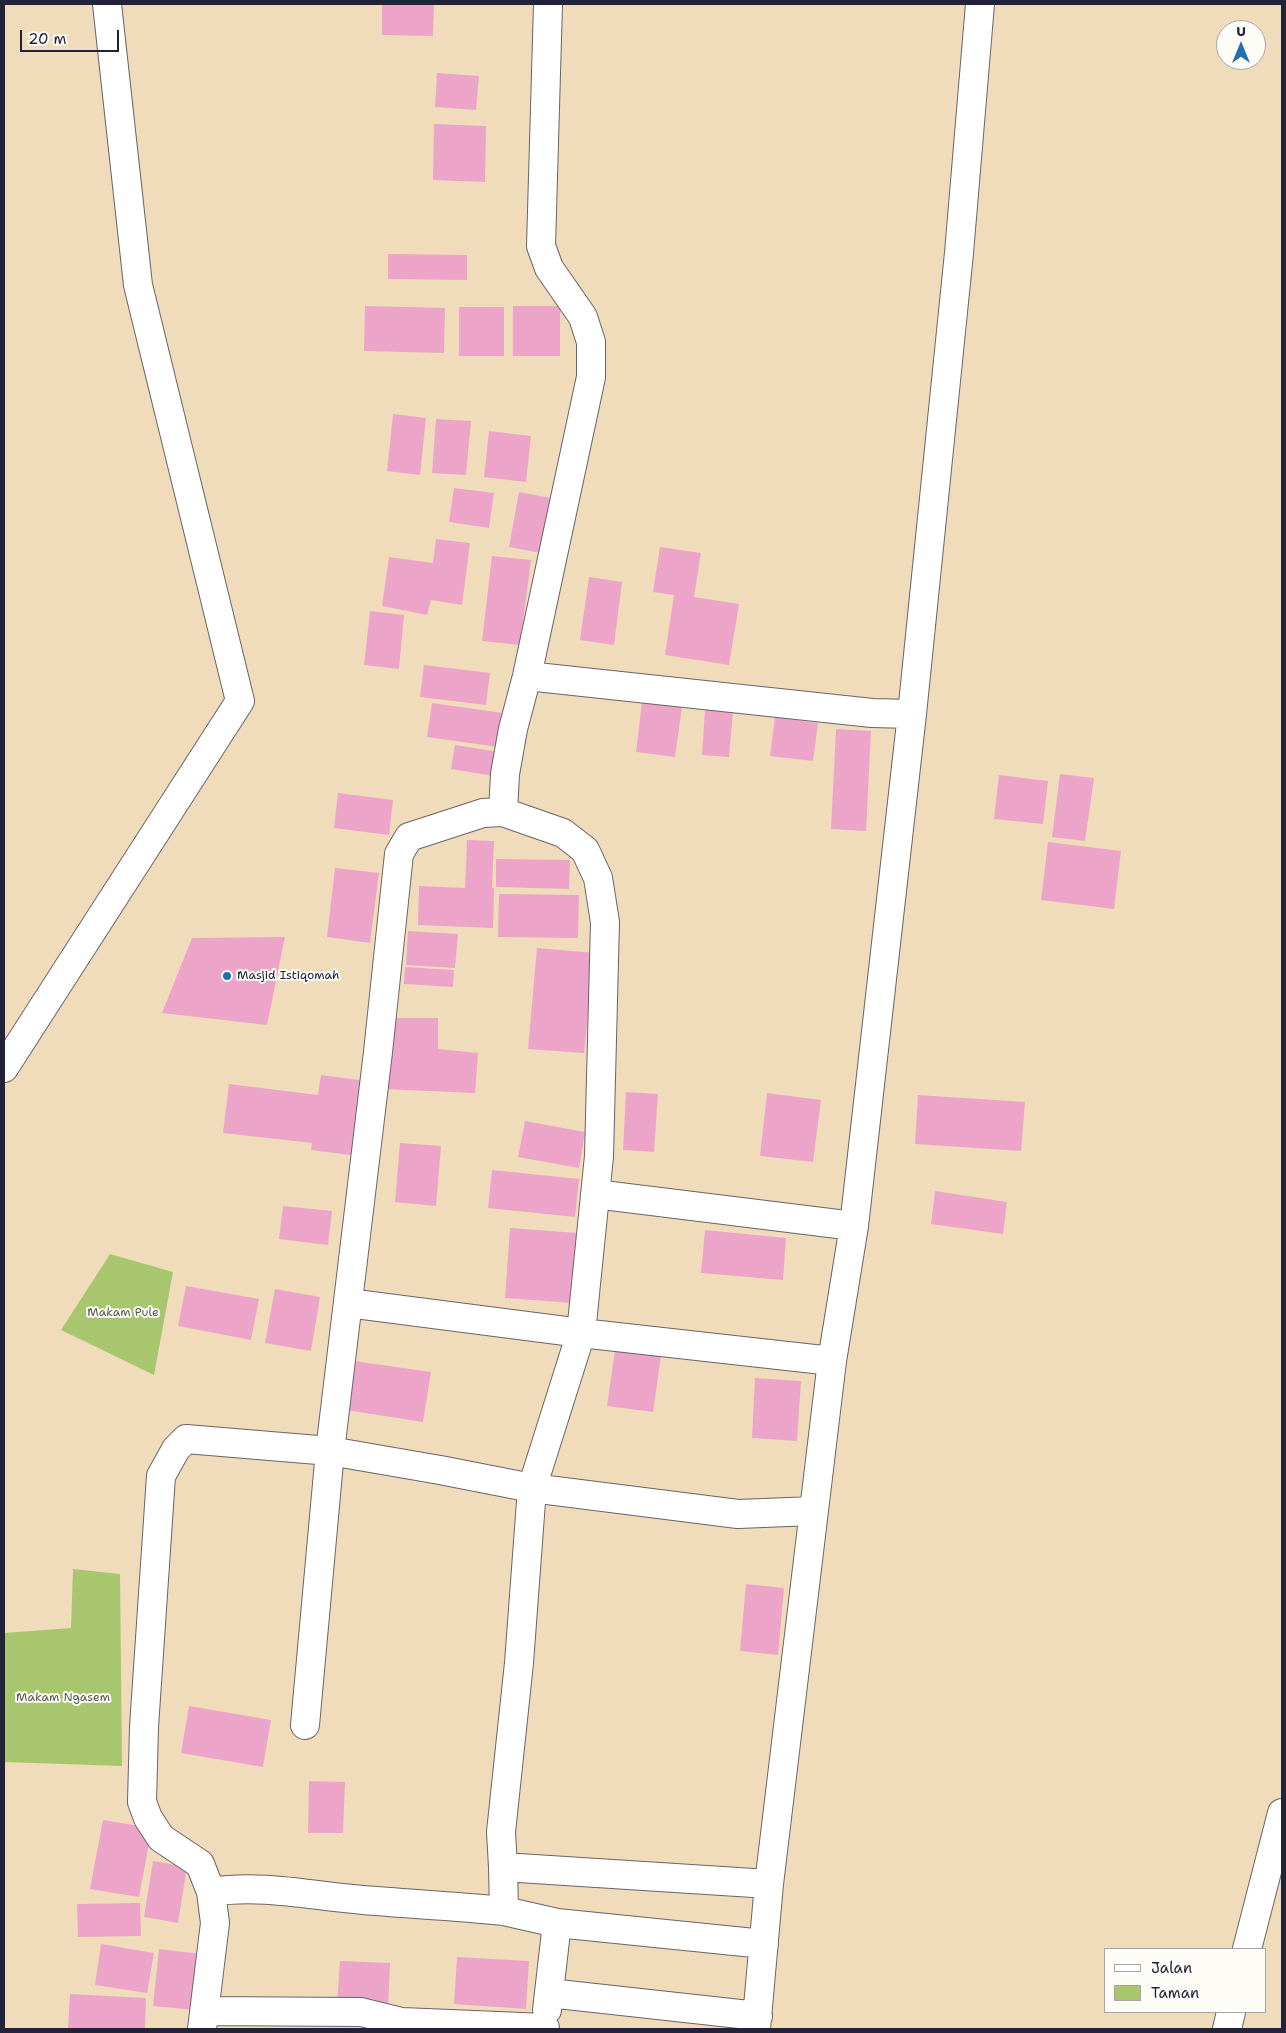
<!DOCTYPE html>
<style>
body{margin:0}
#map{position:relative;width:1286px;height:2033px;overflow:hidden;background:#f0dcbb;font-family:"Shantell Sans",sans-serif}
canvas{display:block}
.frame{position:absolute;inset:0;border:5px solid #22223b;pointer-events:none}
.legend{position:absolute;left:1104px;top:1948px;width:162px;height:65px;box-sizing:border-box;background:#fdfcf7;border:1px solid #a5a5ac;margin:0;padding:6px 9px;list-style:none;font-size:15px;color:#22223b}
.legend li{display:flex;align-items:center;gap:10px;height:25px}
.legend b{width:25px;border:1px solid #a5a5ac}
.north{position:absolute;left:1216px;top:20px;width:50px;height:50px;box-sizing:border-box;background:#fdfcf7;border:1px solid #a5a5ac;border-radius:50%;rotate:0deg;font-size:14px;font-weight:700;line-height:20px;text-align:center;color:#22223b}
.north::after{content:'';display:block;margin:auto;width:18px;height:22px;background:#1f6fb2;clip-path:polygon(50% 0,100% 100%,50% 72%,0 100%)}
.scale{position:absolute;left:20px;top:30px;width:99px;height:22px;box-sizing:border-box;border:2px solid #22223b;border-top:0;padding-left:6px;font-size:15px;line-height:18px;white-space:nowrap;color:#22223b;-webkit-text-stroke:4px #fdfcf7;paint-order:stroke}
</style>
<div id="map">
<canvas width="1286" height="2033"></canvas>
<div class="frame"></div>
<ul class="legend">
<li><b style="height:6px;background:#fff"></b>Jalan</li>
<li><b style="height:14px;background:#a8c66e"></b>Taman</li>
</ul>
<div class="north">U</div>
<div class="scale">20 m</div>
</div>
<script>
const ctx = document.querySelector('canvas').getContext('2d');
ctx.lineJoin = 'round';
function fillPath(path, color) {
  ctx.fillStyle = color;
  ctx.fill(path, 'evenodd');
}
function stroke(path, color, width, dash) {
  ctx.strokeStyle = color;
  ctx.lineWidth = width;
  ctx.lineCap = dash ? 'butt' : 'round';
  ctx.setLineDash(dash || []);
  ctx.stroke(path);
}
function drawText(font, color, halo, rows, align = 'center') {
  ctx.font = font + ' "Shantell Sans",sans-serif';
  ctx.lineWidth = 4;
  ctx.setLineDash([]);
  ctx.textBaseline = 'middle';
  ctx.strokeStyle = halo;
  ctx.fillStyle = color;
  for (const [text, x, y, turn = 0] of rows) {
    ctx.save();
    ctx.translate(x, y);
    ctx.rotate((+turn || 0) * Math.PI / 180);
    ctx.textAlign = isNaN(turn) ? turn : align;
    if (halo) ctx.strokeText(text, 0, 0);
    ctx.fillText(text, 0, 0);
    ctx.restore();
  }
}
const green = new Path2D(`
 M110 1254 173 1272 154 1375 61 1330Z
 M73 1569 120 1574 122 1766 4 1762V1633L71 1628Z`);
const building = new Path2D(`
 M382 4H434L433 36 382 35Z
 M437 73 479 76 476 110 435 107Z
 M434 124 486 126 485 182 433 180Z
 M388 254 467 255V280L388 279Z
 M365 306 445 308 444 353 364 351Z
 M513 306H560V356H513Z
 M459 307H504V356H459Z
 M393 414 426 418 420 475 387 471Z
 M436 419 471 421 466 475 432 473Z
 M489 431 531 436 526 482 484 477Z
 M454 488 494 493 489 528 449 522Z
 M519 492 551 498 541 553 509 547Z
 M436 539 470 543 462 605 431 600 427 615 382 606 389 557 433 563Z
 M660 547 701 553 694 597 739 604 729 665 665 655 674 595 653 592Z
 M492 556 531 560 520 645 482 641Z
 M589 577 622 582 614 645 580 640Z
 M370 611 404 615 399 669 364 665Z
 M424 665 490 673 486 705 420 697Z
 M642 702 682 707 675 757 636 752Z
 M432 703 510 714 505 748 427 737Z
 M705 709 733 711 729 757 702 755Z
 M775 717 818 723 813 761 770 756Z
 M836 729 871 731 866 831 831 829Z
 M455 745 499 752 494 776 451 769Z
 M1060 774 1094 778 1085 841 1052 837Z
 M999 775 1048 781 1043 824 994 819Z
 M338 793 393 800 389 835 334 828Z
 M467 840 494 841 492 888H494L493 928 418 925 419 886 465 888Z
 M1048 842 1121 851 1114 909 1041 900Z
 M496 859 570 860 569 889 496 887Z
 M335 868 379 873 370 943 327 937Z
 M499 894 579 895 578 938 498 937Z
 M408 931 458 934 455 968 406 965Z
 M285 937 267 1025 162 1013 192 938Z
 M537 948 594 953 584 1053 528 1049Z
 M405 967 454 970 453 987 404 984Z
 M393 1018H438V1049L478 1053 475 1093 382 1089Z
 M321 1075 367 1081 358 1156 311 1150 312 1143 223 1133 229 1084 318 1095Z
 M626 1092 658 1094 654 1152 623 1150Z
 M767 1093 821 1100 813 1162 760 1156Z
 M918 1095 1025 1102 1021 1151 915 1144Z
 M525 1121 585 1132 579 1168 518 1157Z
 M400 1143 441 1146 436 1206 395 1202Z
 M492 1170 579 1179 575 1217 488 1208Z
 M935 1191 1007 1202 1003 1234 931 1224Z
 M283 1206 332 1211 328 1245 279 1239Z
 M510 1228 578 1233 573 1303 505 1298Z
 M705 1230 786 1238 783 1280 701 1273Z
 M186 1286 259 1299 251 1340 178 1326Z
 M275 1289 320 1297 311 1351 265 1343Z
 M615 1350 661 1356 653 1412 607 1406Z
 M354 1361 431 1372 423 1422 346 1410Z
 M755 1378 801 1381 797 1441 752 1438Z
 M746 1584 784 1588 778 1655 740 1651Z
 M189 1706 271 1720 263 1767 181 1753Z
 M309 1781 345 1782 343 1833H308Z
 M103 1820 152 1828 139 1897 90 1889Z
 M153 1861 187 1867 178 1923 144 1917Z
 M140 1903 141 1936 78 1937 77 1904Z
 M101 1944 154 1953 147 1993 95 1985Z
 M159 1949 201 1954 195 2010 153 2006Z
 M457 1957 529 1961 526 2009 454 2004Z
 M340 1961 390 1963 388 2009 337 2006Z
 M70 1994 146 1998 145 2029H68Z`);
const minor = new Path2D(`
 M527 676 872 713 912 714
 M503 812 563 833 585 850 598 878 605 922 599 1156 581 1333 532 1488 519 1663 501 1832 503 1867 769 1884
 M4 1068 240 701 138 285 107 4
 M595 1194 854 1226
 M348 1303 581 1333 832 1361
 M305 1725 330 1451 378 1052 399 854 409 837 483 813 503 812 505 774 513 729 527 676 591 377V342L583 317 549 268 541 246 548 4
 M503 1867 504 1911 557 1923 547 2010
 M211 1892C262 1884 312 1896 363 1900 410 1904 457 1906 504 1911
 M557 1923 764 1944
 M1247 1949 1282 1813
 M549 1993 758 2016
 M205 2011 361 2012 402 2022 545 2028
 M202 2029 215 1923 211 1892 200 1864 161 1838 148 1818 142 1802 144 1727 161 1476 176 1449 186 1439 330 1451 440 1470 532 1488 738 1514 814 1511
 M756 2029 769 1884 832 1361 854 1226 912 714 959 253 980 4
 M1227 2029 1231 2012`);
const markers = [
 [227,976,5,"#1f6fb2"]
];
const poiNames = [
 ["Masjid Istiqomah",237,976]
];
const parkNames = [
 ["Makam Pule",123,1313],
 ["Makam Ngasem",63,1698]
];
fillPath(green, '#a8c66e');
fillPath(building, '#eca5c9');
stroke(minor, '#6a6368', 30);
stroke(minor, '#fff', 28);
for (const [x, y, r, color] of markers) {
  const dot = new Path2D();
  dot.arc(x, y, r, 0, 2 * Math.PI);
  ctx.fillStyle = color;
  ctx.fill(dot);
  stroke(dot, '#fdfcf7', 2);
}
drawText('12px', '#22223b', '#fdfcf7', poiNames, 'left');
drawText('12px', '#515b4d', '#fdfcf7', parkNames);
</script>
